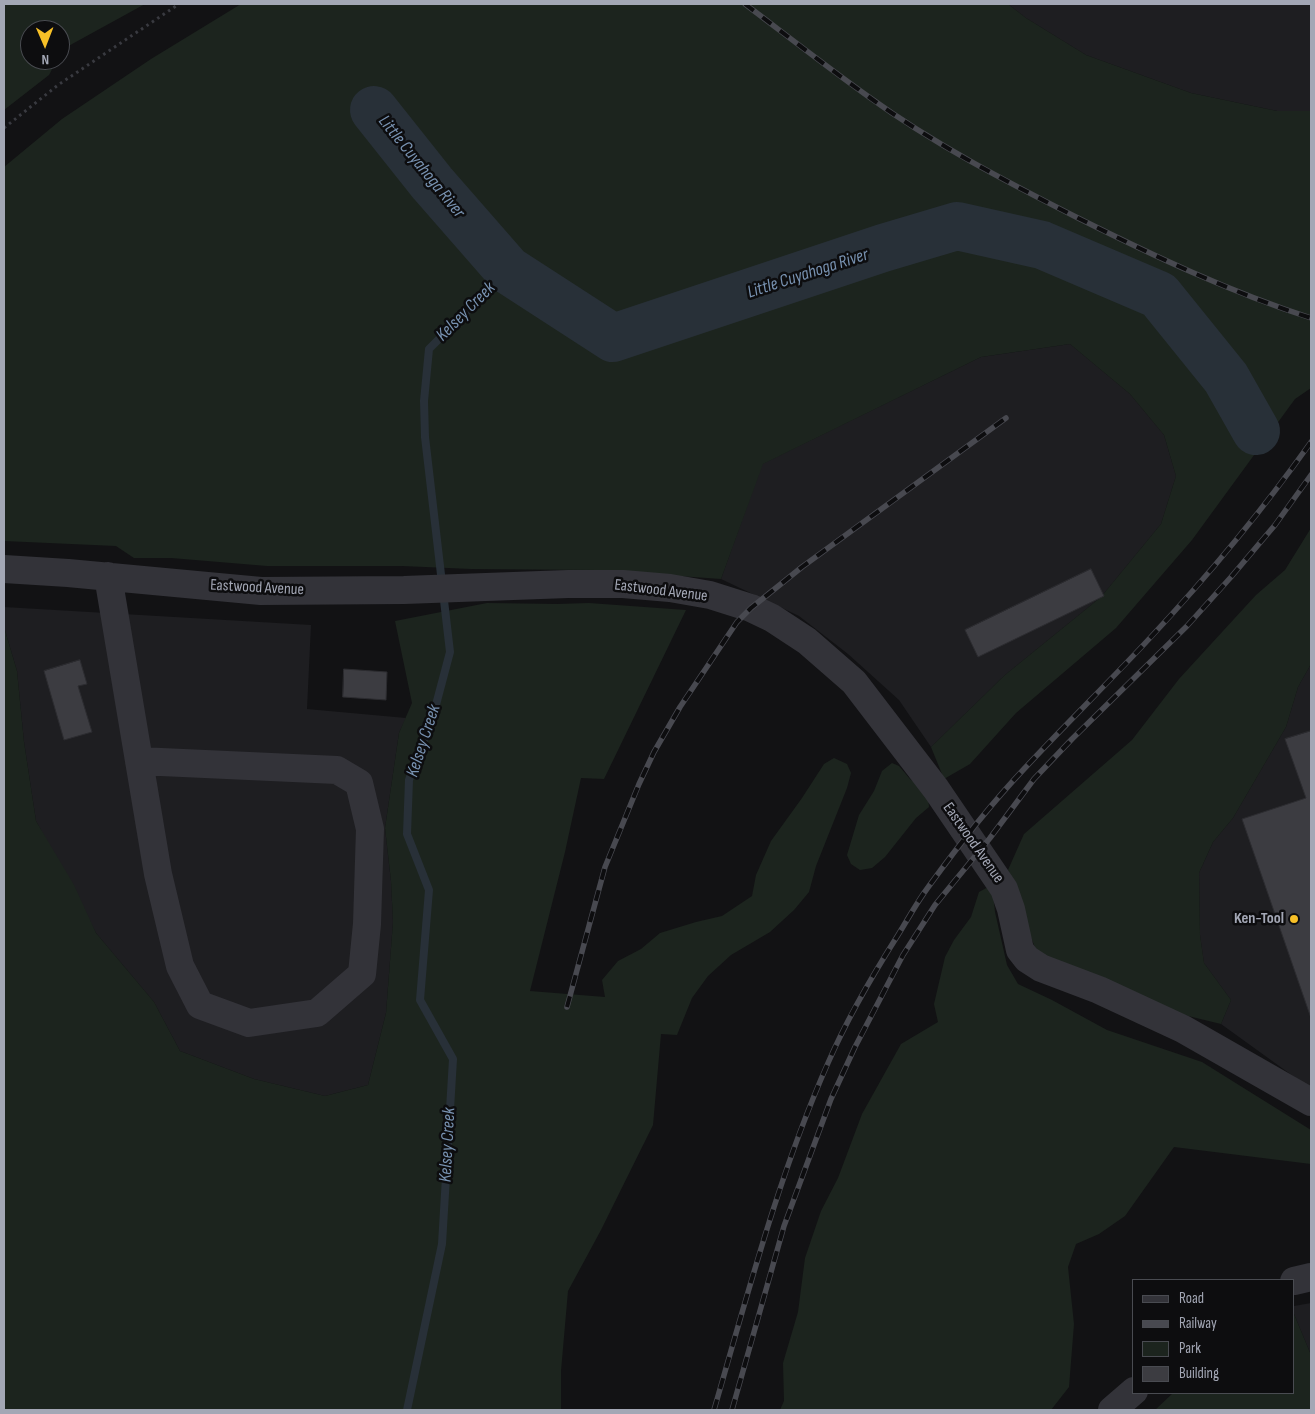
<!DOCTYPE html>
<style>
body{margin:0}
#map{position:relative;width:1315px;height:1414px;overflow:hidden;background:#121214;font-family:"Sofia Sans Condensed",sans-serif}
canvas{display:block}
.frame{position:absolute;inset:0;border:5px solid #a3a7b5;pointer-events:none}
.legend{position:absolute;left:1132px;top:1279px;width:162px;height:115px;box-sizing:border-box;background:#0d0d0f;border:1px solid #494b51;margin:0;padding:6px 9px;list-style:none;font-size:15px;color:#a3a7b5}
.legend li{display:flex;align-items:center;gap:10px;height:25px}
.legend b{width:25px;border:1px solid #494b51}
.north{position:absolute;left:20px;top:20px;width:50px;height:50px;box-sizing:border-box;background:#0d0d0f;border:1px solid #494b51;border-radius:50%;rotate:179deg;font-size:14px;font-weight:700;line-height:20px;text-align:center;color:#a3a7b5}
.north::after{content:'';display:block;margin:auto;width:18px;height:22px;background:#f7c027;clip-path:polygon(50% 0,100% 100%,50% 72%,0 100%)}
</style>
<div id="map">
<canvas width="1315" height="1414"></canvas>
<div class="frame"></div>
<ul class="legend">
<li><b style="height:6px;background:#333339"></b>Road</li>
<li><b style="height:6px;background:#484950"></b>Railway</li>
<li><b style="height:14px;background:#1c241e"></b>Park</li>
<li><b style="height:14px;background:#3c3c41"></b>Building</li>
</ul>
<div class="north">N</div>
</div>
<script>
const ctx = document.querySelector('canvas').getContext('2d');
ctx.lineJoin = 'round';
function fillPath(path, color) {
  ctx.fillStyle = color;
  ctx.fill(path, 'evenodd');
}
function stroke(path, color, width, dash) {
  ctx.strokeStyle = color;
  ctx.lineWidth = width;
  ctx.lineCap = dash ? 'butt' : 'round';
  ctx.setLineDash(dash || []);
  ctx.stroke(path);
}
function drawText(font, color, halo, rows, align = 'center') {
  ctx.font = font + ' "Sofia Sans Condensed",sans-serif';
  ctx.lineWidth = 5;
  ctx.setLineDash([]);
  ctx.textBaseline = 'middle';
  ctx.strokeStyle = halo;
  ctx.fillStyle = color;
  for (const [text, x, y, turn = 0] of rows) {
    ctx.save();
    ctx.translate(x, y);
    ctx.rotate((+turn || 0) * Math.PI / 180);
    ctx.textAlign = isNaN(turn) ? turn : align;
    if (halo) ctx.strokeText(text, 0, 0);
    ctx.fillText(text, 0, 0);
    ctx.restore();
  }
}
const built = new Path2D(`
 M1008 4H1311V111H1277L1191 93 1086 55 1026 18Z
 M1070 344 1130 394 1164 435 1176 476 1161 524 1101 597 1005 675 931 747 899 700 848 654 799 616 721 579 762 464 981 357Z
 M4 607 311 625 307 709 406 718 399 733 385 828 391 881 393 922 386 1013 368 1085 325 1096 254 1079 180 1051 154 1002 96 933 36 821 24 742 17 671 4 627Z
 M1311 664V1089L1221 1024 1231 1000 1204 963 1200 935 1199 873 1213 842 1233 818 1286 727 1298 687Z
 M1311 1303V1355L1294 1314V1306Z`);
const green = new Path2D(`
 M4 4H145L63 49 60 54V30H30V60H57L49 75 4 110Z
 M241 4H1008L1026 18 1086 55 1191 93 1277 111H1311V388L1295 399 1192 540 1116 628 1016 713 970 764 944 779 931 747 1005 675 1101 597 1161 524 1176 476 1164 435 1130 394 1070 344 981 357 763 464 721 579 594 570 471 569 402 566H267L171 558H134L116 546 4 541V167L62 119 151 59Z
 M1311 528V664L1298 687 1286 727 1233 818 1213 842 1199 873 1200 935 1204 963 1231 1000 1221 1024 1184 1015 1105 989 1036 950 1021 912 1008 870 1024 834 1132 740 1179 679 1256 595 1285 570Z
 M487 603 557 604 589 603 686 610 604 779 581 778 565 852 530 991 605 997 602 980 618 961 641 949 660 933 696 922 722 916 752 896 756 875 771 841 802 798 824 764 834 758 847 764 851 773 847 788 816 866 809 892 794 910 770 932 731 955 708 976 692 998 677 1035 661 1034 653 1125 601 1230 568 1291 561 1371V1410H4V627L17 671 24 742 36 821 74 885 96 933 154 1002 180 1051 254 1079 325 1096 368 1085 386 1013 393 922 391 881 385 828 399 733 412 703 395 621Z
 M892 763 899 766 910 779 922 788 928 795 929 807 916 818 885 857 872 868 860 870 851 864 847 855 859 815 874 791 882 771Z
 M992 885 995 912 1007 965 1018 984 1052 1000 1107 1030 1202 1062 1311 1130V1164L1174 1147 1125 1216 1099 1234 1076 1244 1068 1267 1074 1324 1069 1387 1051 1410H780L784 1401 783 1363 798 1312 805 1258 821 1211 838 1178 862 1114 901 1044 938 1022 934 1004 945 957 954 940 971 917 979 892Z
 M1294 1314 1311 1355V1410H1155L1173 1393H1294Z`);
const stream = new Path2D(`
 M407 1410 442 1244 453 1059 420 1000 429 890 407 834 409 780 433 716 450 652 425 437 424 401 429 349 508 270`);
const river = new Path2D(`
 M374 110 432 183 508 270 613 338 883 248 957 226 1042 245 1159 295 1226 378 1256 431`);
const building = new Path2D(`
 M1091 569 1104 596 978 657 965 630Z
 M80 660 87 684 78 686 92 732 64 740 44 671Z
 M344 669 387 672 386 700 343 697Z
 M1311 731V1018L1242 819 1306 798 1285 739Z`);
const path = new Path2D(`
 M4 128 58 85 179 4`);
const minor = new Path2D(`
 M4 569 68 573 261 591 404 590 568 584H623L670 588 710 595 751 608 772 618 807 641 854 682 936 789 1004 889 1011 909 1020 950 1027 959 1041 968 1099 990 1183 1029 1311 1102
 M108 576 158 874 180 966 200 1005 249 1023 317 1013 362 974 367 924 370 829 359 783 337 770 139 761
 M1294 1281 1311 1277
 M1112 1410 1134 1391`);
const rail = new Path2D(`
 M745 4C786 35 827 67 869 97 934 144 1007 182 1078 218 1154 256 1230 292 1311 318
 M567 1007 605 867 639 784 654 752 680 707 737 622 751 608 802 567 1006 418
 M714 1410C748 1293 779 1174 828 1063 847 1019 872 976 898 935 908 919 917 902 929 886 958 846 990 805 1024 769 1065 725 1108 683 1149 639 1207 577 1262 511 1311 442
 M732 1410 784 1226 831 1099 855 1047 903 955 935 905 990 838 1034 779 1072 739 1187 626 1231 577 1275 525 1311 475`);
const markers = [
 [1294,919,5,"#f7c027"]
];
const streetNames = [
 ["Eastwood Avenue",257,588,3],
 ["Eastwood Avenue",661,591,7],
 ["Eastwood Avenue",973,843,55]
];
const poiNames = [
 ["Ken-Tool",1284,919]
];
const waterNames = [
 ["Little Cuyahoga River",421,167,51],
 ["Little Cuyahoga River",808,274,-18],
 ["Kelsey Creek",466,312,-45],
 ["Kelsey Creek",424,741,-72],
 ["Kelsey Creek",448,1145,-87]
];
fillPath(built, '#1e1e21');
fillPath(green, '#1c241e');
stroke(stream, '#283038', 8);
stroke(river, '#283038', 48);
fillPath(building, '#3c3c41');
stroke(building, '#2c2c30', 1);
stroke(path, '#393a40', 3, [2.5, 4]);
stroke(minor, '#333339', 28);
stroke(rail, '#484950', 5.5);
stroke(rail, '#0d0d0f', 4, [11]);
for (const [x, y, r, color] of markers) {
  const dot = new Path2D();
  dot.arc(x, y, r, 0, 2 * Math.PI);
  ctx.fillStyle = color;
  ctx.fill(dot);
  stroke(dot, '#0d0d0f', 2);
}
drawText('16px', '#a3a7b5', '#0d0d0f', streetNames);
drawText('bold 16px', '#a3a7b5', '#0d0d0f', poiNames, 'right');
drawText('italic 18px', '#7892b1', '#0d0d0f', waterNames);
</script>
